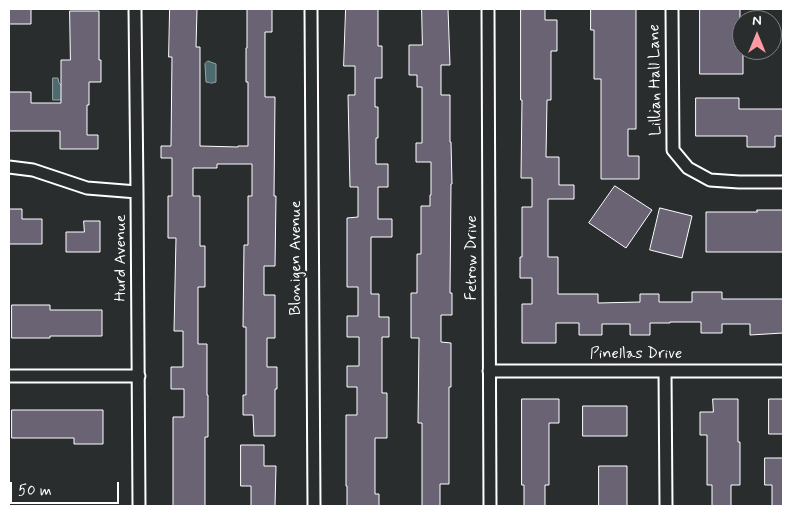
<!DOCTYPE html>
<style>
body{margin:0}
#map{position:relative;width:792px;height:515px;overflow:hidden;background:#2a2d2e;font-family:Mynerve,sans-serif}
canvas{display:block}
.frame{position:absolute;inset:0;border:10px solid #fff;pointer-events:none}
.north{position:absolute;left:732px;top:10px;width:50px;height:50px;box-sizing:border-box;background:#2a2d2e;border:1px solid #7f8182;border-radius:50%;rotate:0deg;font-size:14px;font-weight:700;line-height:20px;text-align:center;color:#fff}
.north::after{content:'';display:block;margin:auto;width:18px;height:22px;background:#ff9aa2;clip-path:polygon(50% 0,100% 100%,50% 72%,0 100%)}
.scale{position:absolute;left:10px;top:482px;width:109px;height:22px;box-sizing:border-box;border:2px solid #fff;border-top:0;padding-left:6px;font-size:15px;line-height:18px;white-space:nowrap;color:#fff;-webkit-text-stroke:4px #2a2d2e;paint-order:stroke}
</style>
<div id="map">
<canvas width="792" height="515"></canvas>
<div class="frame"></div>
<div class="north">N</div>
<div class="scale">50 m</div>
</div>
<script>
const ctx = document.querySelector('canvas').getContext('2d');
ctx.lineJoin = 'round';
function fillPath(path, color) {
  ctx.fillStyle = color;
  ctx.fill(path, 'evenodd');
}
function stroke(path, color, width, dash) {
  ctx.strokeStyle = color;
  ctx.lineWidth = width;
  ctx.lineCap = dash ? 'butt' : 'round';
  ctx.setLineDash(dash || []);
  ctx.stroke(path);
}
function drawText(font, color, halo, rows, align = 'center') {
  ctx.font = font + ' Mynerve,sans-serif';
  ctx.lineWidth = 4.5;
  ctx.setLineDash([]);
  ctx.textBaseline = 'middle';
  ctx.strokeStyle = halo;
  ctx.fillStyle = color;
  for (const [text, x, y, turn = 0] of rows) {
    ctx.save();
    ctx.translate(x, y);
    ctx.rotate((+turn || 0) * Math.PI / 180);
    ctx.textAlign = isNaN(turn) ? turn : align;
    if (halo) ctx.strokeText(text, 0, 0);
    ctx.fillText(text, 0, 0);
    ctx.restore();
  }
}
const water = new Path2D(`
 M208 61 216 64V82C209 84 213 83 206 82L205 64Z
 M53 78H58L59 83 61 85 64 100H53Z`);
const building = new Path2D(`
 M9 9H31V24H9Z
 M170 9H197L196 47H200V146L238 147V146H248V82H246V48H247V9H272V32H265V97H275L274 196H276L275 266H264V295H275V338H267V367H277V389H275V436H254L253 415H243V395H246V327H243L244 245H248V196H252V164H217V168H193V196H200V246H205V287H198V344H207V395H208V437H205V506H173V417H184V389H171V367H183V331H174L176 238H168V196H172V158H161V146H171L172 57H169Z
 M346 9H378V46H382V78H375V107H378V138H376V164H388V187H378V219H392V237H371V294H379V317H389V337H382V393H387V438H375V494H379V506H347V486H346V415H357V387H347V366H359V337H347V316H358V287H347V218L358 217V187H350L348 95H355V66H344Z
 M422 9H448L450 65H441V95H450V142H451L452 184H451L450 293H452V315H441V342L451 343V387H449V484H440V506H422V423H418L419 338H411V293H417V254H421V206H430V195H431V162H416V143H422V87H417V75H409V45H422Z
 M521 9H545V20H557V51H551V100H547L546 157H559V185H574V199H548V257H558V294H598V303L640 302V294H659V302H692V292H722V299H783V333L750 335V324H722V333H701V322H670V323H650V335H630V324H602V335H579V323H556V343H522V304H532V278H520V257H522V207H532V178H521L522 100H521Z
 M591 9H636V129H628V156H639V179H601V79H594V30H591Z
 M700 9H740V32H742V50H743V74H700Z
 M70 11H99V60H101V82H89V105H87V135H98V149H60V131H9V92H31V103H61V60H70Z
 M696 98H739V109H783V136H775V147H747V136H696Z
 M615 186 652 210 626 248 589 223Z
 M660 208 692 216 682 258 650 250Z
 M9 209H22V219H42V244H9Z
 M757 210H783V252H706V212H757Z
 M84 221H100V252H66V232H84Z
 M12 305H50V310H102V336H50V338H12Z
 M522 399H559V423H549V485H545V506H524V485H522Z
 M713 399H738V442H740V485H731V506H712V485H707V435H700V412H713Z
 M769 399H783V434H769Z
 M583 406H627V436H583Z
 M12 410H103V444H74V438H12Z
 M241 445H264V466H276L275 506H251V486H241Z
 M765 458H783V506H772V485H765Z
 M599 466H627V506H599Z`);
const minor = new Path2D(`
 M135 9 137 192 139 506
 M311 9 314 506
 M488 9 490 506
 M672 9 673 150 688 168 710 180 739 182H783
 M9 167 33 170 87 188 137 192
 M489 371H783
 M665 372 666 506
 M9 376H139`);
const streetNames = [
 ["Lillian Hall Lane",656,80,-91],
 ["Hurd Avenue",122,258,-90],
 ["Blonigen Avenue",297,258,-90],
 ["Fetrow Drive",473,258,-90],
 ["Pinellas Drive",636,355]
];
fillPath(water, '#4d6b6f');
stroke(water, '#94a6a9', 1);
fillPath(building, '#696374');
stroke(building, '#fff', 1);
stroke(minor, '#fff', 15);
stroke(minor, '#2a2d2e', 11);
drawText('16px', '#fff', '#2a2d2e', streetNames);
</script>
